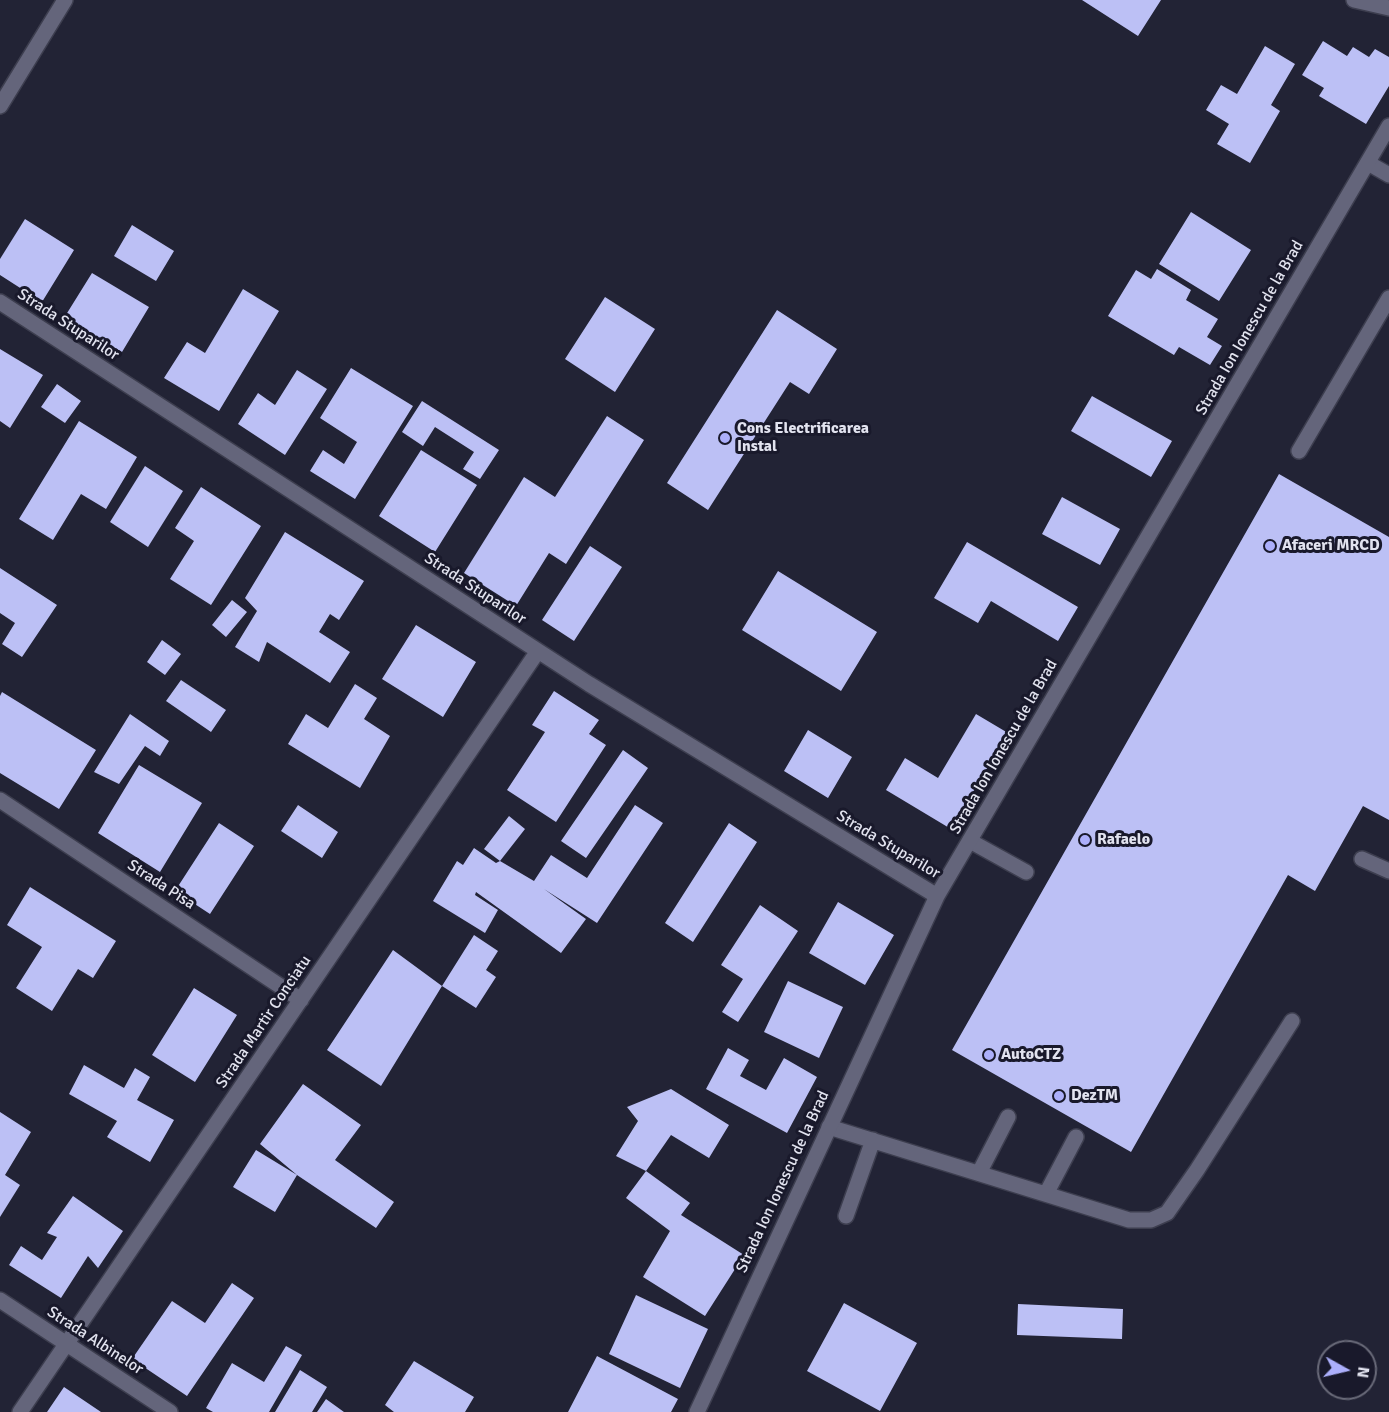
<!DOCTYPE html>
<style>
body{margin:0}
#map{position:relative;width:1389px;height:1412px;overflow:hidden;background:#222335;font-family:Signika,sans-serif}
canvas{display:block}
.north{position:absolute;left:1317px;top:1340px;width:60px;height:60px;box-sizing:border-box;background:#19192b;border:2px solid #696a79;border-radius:50%;rotate:98deg;font-size:16px;font-weight:700;line-height:24px;text-align:center;color:#e2e3ef}
.north::after{content:'';display:block;margin:auto;width:21px;height:27px;background:#acaffb;clip-path:polygon(50% 0,100% 100%,50% 72%,0 100%)}
</style>
<div id="map">
<canvas width="1389" height="1412"></canvas>
<div class="north">N</div>
</div>
<script>
const ctx = document.querySelector('canvas').getContext('2d');
ctx.lineJoin = 'round';
function fillPath(path, color) {
  ctx.fillStyle = color;
  ctx.fill(path, 'evenodd');
}
function stroke(path, color, width, dash) {
  ctx.strokeStyle = color;
  ctx.lineWidth = width;
  ctx.lineCap = dash ? 'butt' : 'round';
  ctx.setLineDash(dash || []);
  ctx.stroke(path);
}
function drawText(font, color, halo, rows, align = 'center') {
  ctx.font = font + ' Signika,sans-serif';
  ctx.lineWidth = 6;
  ctx.setLineDash([]);
  ctx.textBaseline = 'middle';
  ctx.strokeStyle = halo;
  ctx.fillStyle = color;
  for (const [text, x, y, turn = 0] of rows) {
    ctx.save();
    ctx.translate(x, y);
    ctx.rotate((+turn || 0) * Math.PI / 180);
    ctx.textAlign = isNaN(turn) ? turn : align;
    if (halo) ctx.strokeText(text, 0, 0);
    ctx.fillText(text, 0, 0);
    ctx.restore();
  }
}
const building = new Path2D(`
 M1082 0H1161L1138 36Z
 M1323 41 1347 56 1353 47 1369 57 1375 49 1389 57V86L1366 124 1319 96 1324 88 1302 75Z
 M1265 46 1295 64 1271 105 1280 111 1250 163 1217 144 1229 124 1206 110 1221 85 1237 94Z
 M1191 212 1251 250 1219 301 1159 264Z
 M25 219 74 250 42 302 0 275V259Z
 M132 225 174 251 156 281 114 256Z
 M1157 269 1191 290 1186 300 1218 319 1207 337 1222 346 1210 365 1179 347 1174 355 1108 316 1136 270 1151 279Z
 M92 273 149 307 122 352 64 318Z
 M243 289 279 311 219 411 164 378 187 342 205 353Z
 M605 297 655 329 615 392 565 359Z
 M777 310 837 349 809 394 790 382 708 510 667 483Z
 M0 349 43 375 10 428 0 421Z
 M351 368 413 406 355 499 310 471 323 450 344 464 357 442 320 418Z
 M297 370 327 389 285 455 238 424 258 393 275 405Z
 M57 384 81 401 65 423 41 407Z
 M1092 396 1172 441 1151 477 1071 431Z
 M422 401 499 450 480 479 463 469 474 452 435 427 423 446 402 432Z
 M607 416 644 440 566 564 549 553 516 606 464 573 524 477 555 497Z
 M79 421 137 457 106 509 81 494 53 540 19 519Z
 M421 450 477 485 435 552 379 516Z
 M145 466 183 491 148 547 110 522Z
 M1279 474 1389 537V820L1363 806 1315 891 1288 875 1131 1152 952 1050Z
 M201 487 261 526 211 605 170 579 194 541 175 528Z
 M1062 497 1120 529 1100 565 1042 534Z
 M285 532 364 581 339 620 330 614 319 632 350 652 330 683 267 642 259 662 235 647 257 611 245 598Z
 M967 542 1078 607 1058 641 991 601 978 623 934 598Z
 M590 546 622 567 574 641 542 620Z
 M0 568 57 605 22 657 2 644 15 623 0 613Z
 M778 571 877 632 841 691 742 630Z
 M232 600 247 612 226 637 212 625Z
 M416 625 476 662 443 717 382 679Z
 M162 640 181 654 165 675 147 662Z
 M181 680 226 710 211 732 166 701Z
 M355 684 377 698 364 719 390 736 360 788 288 744 306 714 328 728Z
 M554 691 599 720 589 734 606 745 556 822 507 790 545 732 532 725Z
 M2 692 96 750 59 809 0 773V696Z
 M130 714 169 741 160 756 145 746 119 784 94 772Z
 M976 714 1008 733 951 829 886 790 905 758 938 778Z
 M808 730 852 757 828 798 784 771Z
 M623 750 648 768 586 858 561 841Z
 M139 765 202 803 160 872 98 833Z
 M298 805 338 832 322 858 281 831Z
 M635 805 663 823 597 923 544 889 586 919 561 953 476 892 475 895 498 910 485 933 433 901 457 861 463 865 474 848 496 863 500 861 534 881 551 855 587 878Z
 M509 816 525 829 500 861 484 849Z
 M219 823 254 846 210 914 175 891Z
 M729 823 757 842 693 942 665 923Z
 M30 887 116 941 93 978 78 969 52 1011 16 988 42 947 7 925Z
 M838 902 894 935 865 985 809 953Z
 M760 905 798 931 738 1022 722 1012 743 979 721 965Z
 M474 935 498 951 486 970 496 977 476 1008 442 986Z
 M393 950 442 986 381 1086 327 1050Z
 M788 981 843 1007 819 1058 764 1032Z
 M194 988 237 1015 195 1082 152 1055Z
 M728 1048 749 1060 740 1076 766 1090 784 1058 817 1077 787 1133 706 1089Z
 M84 1065 124 1088 135 1068 150 1077 137 1100 174 1120 150 1162 107 1137 117 1121 69 1094Z
 M303 1084 361 1125 335 1160 394 1202 376 1228 297 1175 275 1212 233 1187 256 1150 297 1175 260 1144Z
 M671 1089 729 1125 709 1158 671 1135 646 1171 690 1203 681 1215 744 1255 705 1316 643 1277 670 1231 626 1198 646 1171 616 1156 638 1121 627 1107Z
 M0 1112 31 1132 5 1175 20 1185 0 1217Z
 M73 1196 123 1231 98 1268 88 1256 61 1298 9 1265 21 1246 42 1260 57 1237 47 1233Z
 M232 1283 254 1298 187 1396 132 1359 172 1301 205 1323Z
 M636 1295 708 1329 680 1388 609 1354Z
 M844 1303 917 1343 880 1411 807 1371Z
 M1018 1304 1123 1309 1122 1339 1017 1335Z
 M286 1346 302 1355 269 1412H213L206 1408 232 1363 264 1382Z
 M597 1356 678 1399 671 1412H568Z
 M414 1361 474 1397 465 1412H394L385 1405Z
 M300 1370 327 1387 312 1412H275Z
 M64 1387 101 1412H47Z
 M326 1399 344 1412H317Z`);
const service = new Path2D(`
 M1368 163 1389 175
 M1299 451 1389 298
 M970 841 1026 872
 M1362 859 1389 871
 M829 1127 1129 1220H1151L1167 1213 1197 1170 1292 1021
 M979 1173 1008 1117
 M1046 1194 1076 1137
 M846 1216 873 1140`);
const minor = new Path2D(`
 M1354 0 1389 8
 M0 106 65 0
 M0 302 589 684 937 896
 M0 800 301 1000
 M0 1300 170 1412
 M20 1412 538 651
 M697 1412 937 896 1389 126`);
const markers = [
 [725,438,6,"#acaffb"],
 [1270,546,6,"#acaffb"],
 [1085,840,6,"#acaffb"],
 [989,1055,6,"#acaffb"],
 [1059,1096,6,"#acaffb"]
];
const streetNames = [
 ["Strada Stuparilor",68,325,33],
 ["Strada Ion Ionescu de la Brad",1250,328,-60],
 ["Strada Stuparilor",475,589,33],
 ["Strada Ion Ionescu de la Brad",1004,747,-60],
 ["Strada Stuparilor",888,845,31],
 ["Strada Pisa",161,885,33],
 ["Strada Martir Conciatu",264,1022,-56],
 ["Strada Ion Ionescu de la Brad",783,1182,-65],
 ["Strada Albinelor",95,1341,33]
];
const poiNames = [
 ["Cons Electrificarea",737,429],
 ["Instal",737,447],
 ["Afaceri MRCD",1282,546],
 ["Rafaelo",1097,840],
 ["AutoCTZ",1001,1055],
 ["DezTM",1071,1096]
];
fillPath(building, '#bcc0f5');
stroke(service, '#3d3e4f', 18);
stroke(minor, '#3d3e4f', 18);
stroke(service, '#64657b', 15);
stroke(minor, '#64657b', 15);
for (const [x, y, r, color] of markers) {
  const dot = new Path2D();
  dot.arc(x, y, r, 0, 2 * Math.PI);
  ctx.fillStyle = color;
  ctx.fill(dot);
  stroke(dot, '#19192b', 2);
}
drawText('16px', '#e2e3ef', '#19192b', streetNames);
drawText('bold 16px', '#e2e3ef', '#19192b', poiNames, 'left');
</script>
